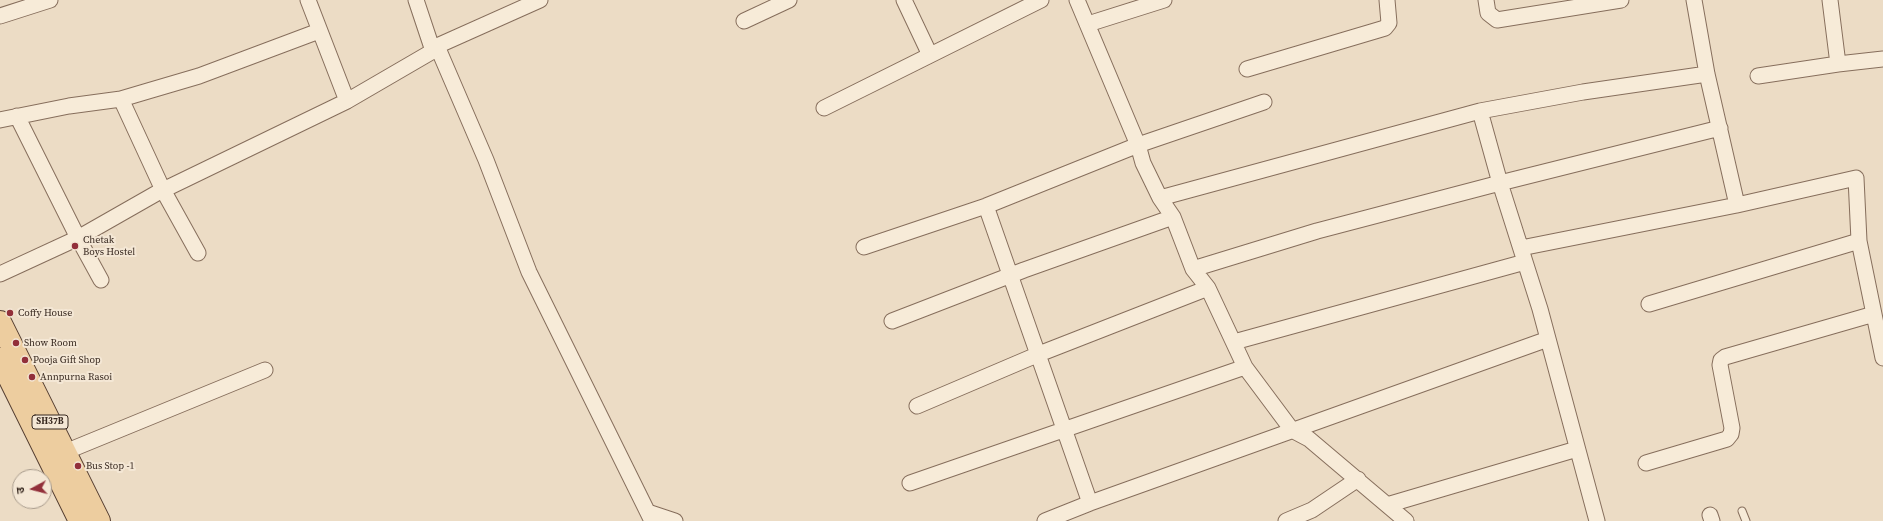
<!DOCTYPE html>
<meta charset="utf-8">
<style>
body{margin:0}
#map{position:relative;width:1883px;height:521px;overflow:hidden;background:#ecdcc5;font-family:"Source Serif 4","Noto Sans Devanagari",serif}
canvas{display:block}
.north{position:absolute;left:12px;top:469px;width:40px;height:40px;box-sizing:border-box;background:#f4e7d5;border:1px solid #a89b8c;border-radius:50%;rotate:263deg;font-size:11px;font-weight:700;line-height:16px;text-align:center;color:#37281f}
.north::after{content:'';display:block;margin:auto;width:14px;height:18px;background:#922f3a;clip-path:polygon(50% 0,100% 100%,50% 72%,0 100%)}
</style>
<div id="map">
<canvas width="1883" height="521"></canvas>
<div class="north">उ</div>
</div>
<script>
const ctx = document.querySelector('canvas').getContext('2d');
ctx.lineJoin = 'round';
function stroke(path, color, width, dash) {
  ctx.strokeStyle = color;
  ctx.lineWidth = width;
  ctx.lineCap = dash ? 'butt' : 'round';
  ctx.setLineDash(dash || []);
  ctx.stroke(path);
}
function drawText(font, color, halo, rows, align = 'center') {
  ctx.font = font + ' "Source Serif 4",serif';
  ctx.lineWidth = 4;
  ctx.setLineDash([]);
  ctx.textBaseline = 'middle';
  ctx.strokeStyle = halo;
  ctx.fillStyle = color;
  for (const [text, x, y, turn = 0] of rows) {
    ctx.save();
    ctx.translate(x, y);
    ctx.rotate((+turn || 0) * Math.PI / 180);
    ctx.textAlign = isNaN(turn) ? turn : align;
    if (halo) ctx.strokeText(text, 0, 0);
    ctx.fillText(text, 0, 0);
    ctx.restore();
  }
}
const lane = new Path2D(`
 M1742 511 1746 521`);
const street = new Path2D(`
 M308 0 347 101
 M416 0 433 51
 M904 0 930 55
 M1077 0 1138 145 1143 163 1160 198 1173 217 1193 269 1208 288 1245 367 1292 430 1309 439 1406 521
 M1486 0 1488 13 1497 20 1621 0
 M1694 0 1707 74 1737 205
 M1830 0 1838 64
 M0 16 50 0
 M744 21 789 0
 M1088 24 1164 0
 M437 46 486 160 529 272 652 521
 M1247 69 1385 28 1389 23 1387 0
 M1758 76 1838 64 1883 59
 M121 99 163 190 198 253
 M824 108 1041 0
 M1480 111 1500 183 1540 309 1597 521
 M17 116 78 238 101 280
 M0 120 69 106 121 99 148 91 199 76 319 31
 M1160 198 1480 111 1583 92 1707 74
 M986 206 1090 503
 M864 247 986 206 1138 145 1264 102
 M1521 248 1737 205 1856 178 1859 241 1883 358
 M1193 269 1317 231 1500 183 1720 128
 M0 274 78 238 157 193 347 101 433 51 437 46 540 0
 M1649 304 1859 241
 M892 321 1024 270 1173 217
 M1234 342 1525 262
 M917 406 1039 354 1208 288
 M65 452 265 370
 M1646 463 1727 439 1731 434 1732 428 1720 365 1721 360 1725 357 1874 314
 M910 483 1245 367
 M1387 505 1577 449
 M648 512 675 521
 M1710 515 1712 521
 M1045 521 1090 503 1548 339
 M1286 521 1312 510 1358 479`);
const primary = new Path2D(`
 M0 322 99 521
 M0 359 80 521`);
const markers = [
 [75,246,4,"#922f3a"],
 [10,313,4,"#922f3a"],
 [16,343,4,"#922f3a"],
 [25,360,4,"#922f3a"],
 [32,377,4,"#922f3a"],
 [78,466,4,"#922f3a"]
];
const shields = [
 [50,422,36]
];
const shieldNames = [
 ["SH37B",50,422]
];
const poiNames = [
 ["Chetak",83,240],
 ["Boys Hostel",83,252],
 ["Coffy House",18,313],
 ["Show Room",24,343],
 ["Pooja Gift Shop",33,360],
 ["Annpurna Rasoi",40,377],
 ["Bus Stop -1",86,466]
];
stroke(lane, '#866e5c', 9);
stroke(street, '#866e5c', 17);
stroke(primary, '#543d30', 24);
stroke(lane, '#f7ebd8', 7);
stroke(street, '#f7ebd8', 15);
stroke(primary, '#edcd9f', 22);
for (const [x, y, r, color] of markers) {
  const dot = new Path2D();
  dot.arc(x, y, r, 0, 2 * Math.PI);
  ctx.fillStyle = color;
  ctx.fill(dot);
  stroke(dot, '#f4e7d5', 1.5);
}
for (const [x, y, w] of shields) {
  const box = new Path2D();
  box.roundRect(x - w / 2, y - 7, w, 14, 3);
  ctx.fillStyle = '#f4e7d5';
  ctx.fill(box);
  stroke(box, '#37281f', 1);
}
drawText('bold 9px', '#37281f', null, shieldNames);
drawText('10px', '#37281f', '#f4e7d5', poiNames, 'left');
</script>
